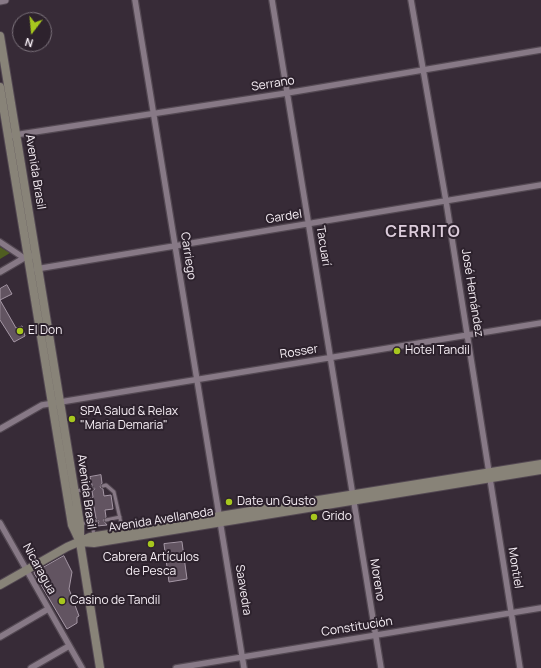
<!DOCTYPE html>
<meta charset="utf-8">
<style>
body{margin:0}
#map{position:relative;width:541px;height:668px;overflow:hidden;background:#372b37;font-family:Manrope,sans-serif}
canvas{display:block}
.north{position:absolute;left:12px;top:12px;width:40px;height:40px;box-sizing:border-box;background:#2d222d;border:1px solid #7d747d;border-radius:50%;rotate:196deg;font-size:11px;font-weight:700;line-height:16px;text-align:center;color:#f6eef5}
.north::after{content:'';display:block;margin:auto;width:14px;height:18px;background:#a7c71e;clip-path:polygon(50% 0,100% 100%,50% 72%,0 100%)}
</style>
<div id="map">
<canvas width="541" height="668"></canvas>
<div class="north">N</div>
</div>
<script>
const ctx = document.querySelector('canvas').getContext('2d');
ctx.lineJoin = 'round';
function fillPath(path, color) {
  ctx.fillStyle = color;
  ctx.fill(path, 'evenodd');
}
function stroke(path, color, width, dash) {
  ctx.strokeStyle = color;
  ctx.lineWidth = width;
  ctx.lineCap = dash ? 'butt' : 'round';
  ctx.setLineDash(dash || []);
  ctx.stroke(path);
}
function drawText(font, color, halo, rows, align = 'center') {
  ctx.font = font + ' Manrope,sans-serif';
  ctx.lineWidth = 4;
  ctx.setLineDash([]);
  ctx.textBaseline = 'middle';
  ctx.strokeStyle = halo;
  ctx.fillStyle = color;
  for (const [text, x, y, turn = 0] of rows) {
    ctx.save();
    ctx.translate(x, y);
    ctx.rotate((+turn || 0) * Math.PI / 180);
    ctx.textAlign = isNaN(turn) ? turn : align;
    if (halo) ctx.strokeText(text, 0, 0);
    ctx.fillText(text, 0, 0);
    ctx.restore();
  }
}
const green = new Path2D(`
 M0 247 10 253 0 259Z`);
const building = new Path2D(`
 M7 285 12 294 0 300V289Z
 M0 300 16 328 22 326 25 336 14 342 0 320Z
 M101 475 102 483 100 487 103 489 104 496 111 495 113 509 105 510 106 517 103 520 107 525 97 526 99 521 96 518 94 507 91 505 88 506 87 500 90 501 93 497 92 491 95 489 92 485 90 477Z
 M182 542 187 579 169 582 164 544Z
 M64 556 72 572 69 589 79 616 77 617V623L67 629 34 573Z`);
const service = new Path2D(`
 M103 486 106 485 114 492 123 532
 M88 489 89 498
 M76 491 92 488
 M90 508 94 536
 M106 520 120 517
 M80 524 96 521`);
const minor = new Path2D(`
 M135 0 244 668
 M272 0 381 668
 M411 0 446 201 520 668
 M8 136 287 93 541 50
 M0 242 24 258
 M36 269 541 185
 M0 272 24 258 36 255
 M0 429 42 405 541 323
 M0 523 82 668
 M0 637 48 609
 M31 668 69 646
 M176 668 541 608`);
const tertiary = new Path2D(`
 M0 1 5 0`);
const secondary = new Path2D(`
 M0 36 80 524V542L100 668
 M0 87 72 525 79 540
 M81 542 94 543 541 470
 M0 585 67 547 90 537 541 464`);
const markers = [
 [20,331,4,"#a7c71e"],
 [397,351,4,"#a7c71e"],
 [72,419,4,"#a7c71e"],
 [229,502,4,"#a7c71e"],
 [314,517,4,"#a7c71e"],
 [151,544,4,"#a7c71e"],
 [62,601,4,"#a7c71e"]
];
const streetNames = [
 ["Serrano",273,84,-9],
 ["Avenida Brasil",35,172,81],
 ["Gardel",284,217,-9],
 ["Tacuarí",323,246,81],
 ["Carriego",188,256,81],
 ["José Hernández",472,293,81],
 ["Rosser",299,352,-9],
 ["Avenida Brasil",86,492,82],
 ["Avenida Avellaneda",161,520,-9],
 ["Montiel",515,568,81],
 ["Nicaragua",39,569,61],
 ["Moreno",377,580,81],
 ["Saavedra",243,590,81],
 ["Constitución",357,627,-9]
];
const poiNames = [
 ["El Don",28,331],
 ["Hotel Tandil",405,351],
 ["SPA Salud & Relax",80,412],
 ["\"Maria Demaria\"",80,426],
 ["Date un Gusto",237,502],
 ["Grido",322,517],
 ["Cabrera Artículos",151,558,"center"],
 ["de Pesca",151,572,"center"],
 ["Casino de Tandil",70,601]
];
const districtNames = [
 ["CERRITO",423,233]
];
fillPath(green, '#4f5d21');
fillPath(building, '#625461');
stroke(building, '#a597a5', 1);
stroke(service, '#534852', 5);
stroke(minor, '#534852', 8);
stroke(tertiary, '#534852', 9);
stroke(secondary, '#534852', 10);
stroke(service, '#877986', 3);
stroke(minor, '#877986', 5.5);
stroke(tertiary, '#877986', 7);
stroke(secondary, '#888378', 8);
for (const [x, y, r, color] of markers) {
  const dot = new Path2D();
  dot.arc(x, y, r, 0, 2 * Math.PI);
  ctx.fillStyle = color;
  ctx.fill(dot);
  stroke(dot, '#2d222d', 1.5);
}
drawText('12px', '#f6eef5', '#2d222d', streetNames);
drawText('12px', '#f6eef5', '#2d222d', poiNames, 'left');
ctx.letterSpacing = '1px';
drawText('bold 16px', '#ddcddc', '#2d222d', districtNames);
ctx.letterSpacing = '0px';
</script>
